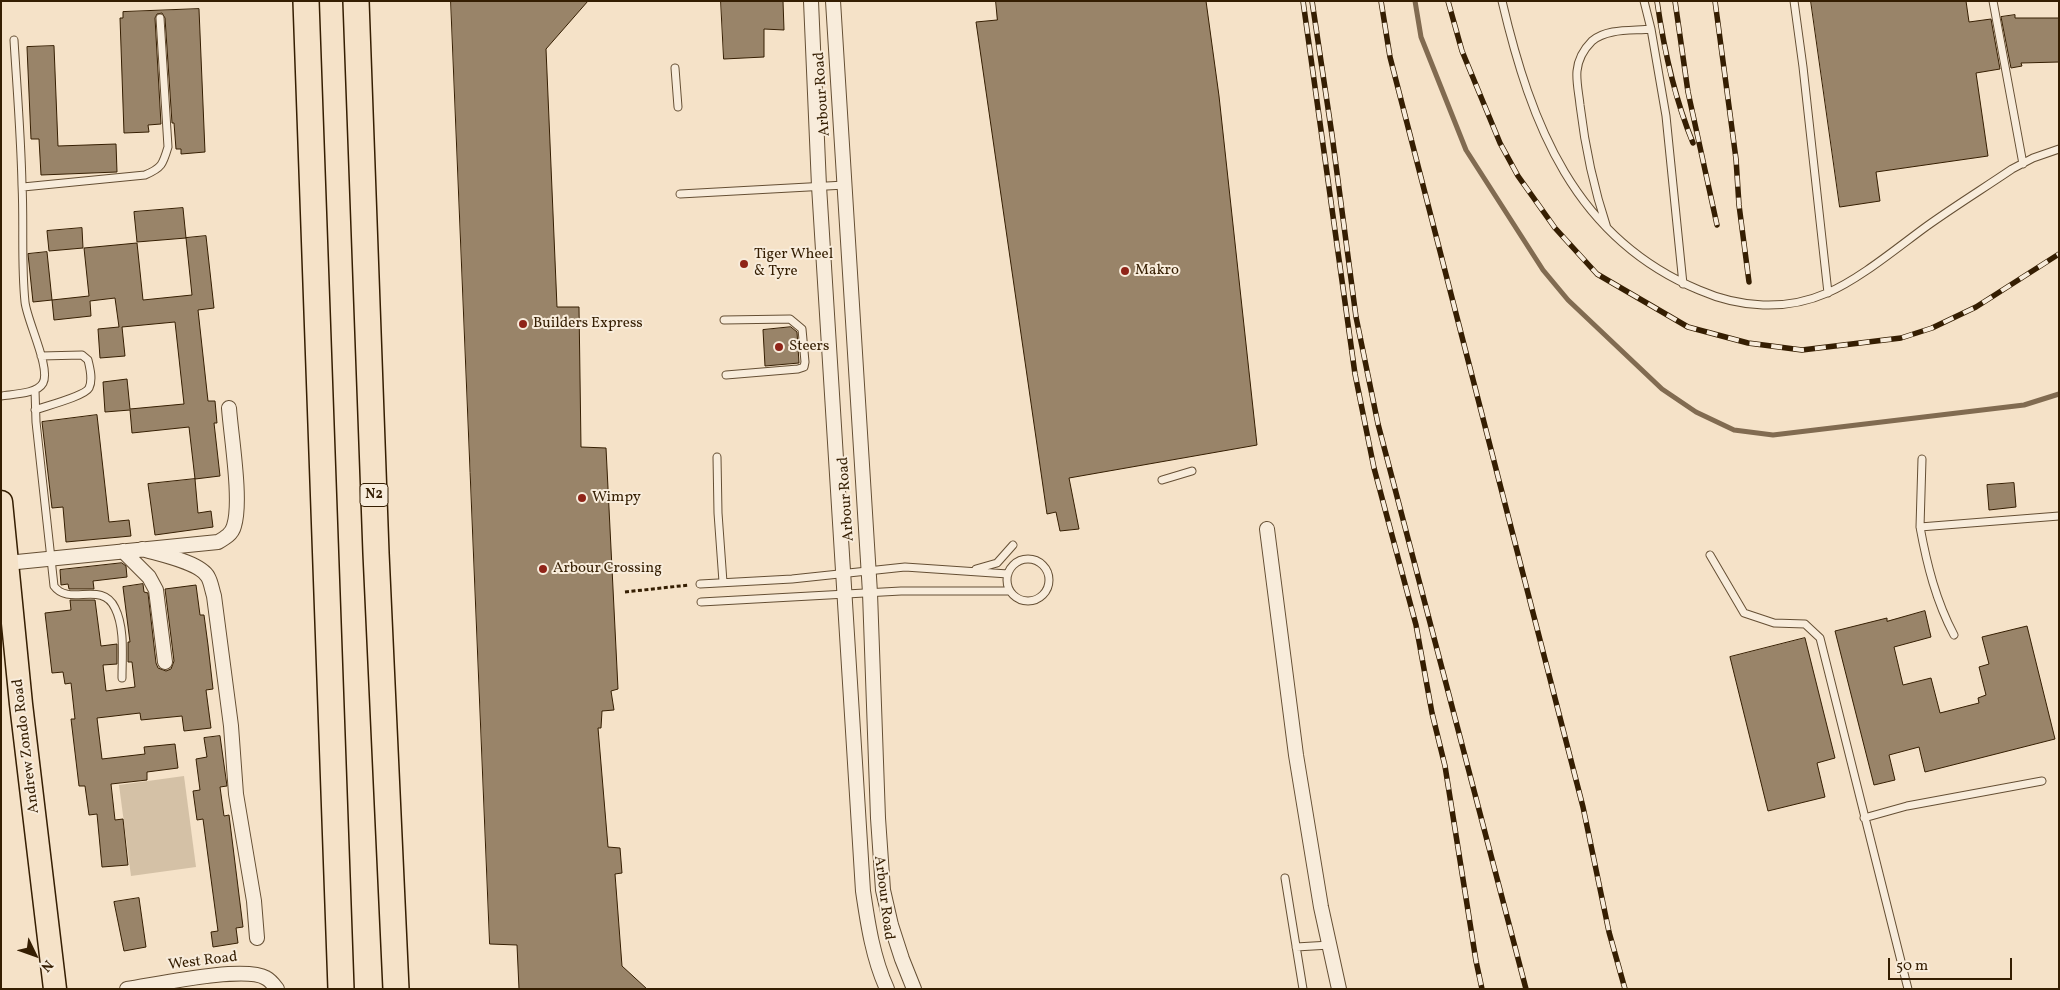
<!DOCTYPE html>
<style>
body{margin:0}
#map{position:relative;width:2060px;height:990px;overflow:hidden;background:#f5e2c8;font-family:Vollkorn,serif}
canvas{display:block}
.frame{position:absolute;inset:0;border:2px solid #351e02;pointer-events:none}
.north{position:absolute;left:10px;top:930px;width:50px;height:50px;-webkit-text-stroke:4px #f8ecdb;paint-order:stroke;rotate:132deg;font-size:14px;font-weight:700;line-height:20px;text-align:center;color:#351e02}
.north::after{content:'';display:block;margin:auto;width:18px;height:22px;background:#351e02;clip-path:polygon(50% 0,100% 100%,50% 72%,0 100%)}
.scale{position:absolute;left:1888px;top:958px;width:124px;height:22px;box-sizing:border-box;border:2px solid #351e02;border-top:0;padding-left:6px;font-size:15px;line-height:18px;white-space:nowrap;color:#351e02;-webkit-text-stroke:4px #f8ecdb;paint-order:stroke}
</style>
<div id="map">
<canvas width="2060" height="990"></canvas>
<div class="frame"></div>
<div class="north">N</div>
<div class="scale">50 m</div>
</div>
<script>
const ctx = document.querySelector('canvas').getContext('2d');
ctx.lineJoin = 'round';
function fillPath(path, color) {
  ctx.fillStyle = color;
  ctx.fill(path, 'evenodd');
}
function stroke(path, color, width, dash) {
  ctx.strokeStyle = color;
  ctx.lineWidth = width;
  ctx.lineCap = dash ? 'butt' : 'round';
  ctx.setLineDash(dash || []);
  ctx.stroke(path);
}
function drawText(font, color, halo, rows, align = 'center') {
  ctx.font = font + ' Vollkorn,serif';
  ctx.lineWidth = 4;
  ctx.setLineDash([]);
  ctx.textBaseline = 'middle';
  ctx.strokeStyle = halo;
  ctx.fillStyle = color;
  for (const [text, x, y, turn = 0] of rows) {
    ctx.save();
    ctx.translate(x, y);
    ctx.rotate((+turn || 0) * Math.PI / 180);
    ctx.textAlign = isNaN(turn) ? turn : align;
    if (halo) ctx.strokeText(text, 0, 0);
    ctx.fillText(text, 0, 0);
    ctx.restore();
  }
}
const green = new Path2D(`
 M184 776 196 867 131 876 119 785Z`);
const stream = new Path2D(`
 M1415 1 1421 37 1466 150 1543 270 1568 300 1662 389 1696 412 1734 430 1773 435 2024 405 2059 394`);
const building = new Path2D(`
 M451 1H588L546 49 557 307H579L581 447 606 448 618 689 611 691 614 710 602 711 601 728H598L608 847 620 848 622 873 615 874 622 966 647 989H519L517 945 490 944Z
 M721 1H783L784 30 764 29V57L724 59Z
 M996 1H1206L1219 96 1257 445 1069 478 1079 529 1060 531 1056 512 1047 514 976 22 997 20Z
 M1811 1H1966L1969 22 1991 19 2000 69 1976 73 1988 156 1876 172 1880 201 1840 207Z
 M199 9 205 152 181 154V149H176L174 123H172L165 18 162 13 157 14 155 18 161 124 148 125 149 132 124 133 120 18H123V12Z
 M2015 15V18H2059V62L2021 63 2022 66 2011 68 2001 17Z
 M54 46 58 146 116 144 117 172 41 175 39 139H31L27 47Z
 M183 208 186 238 137 242 134 212Z
 M82 228 83 248 49 251 47 231Z
 M206 236 214 308 198 310 208 401H215L217 423H214L220 476 195 479 189 427 132 433 130 410 105 412 103 382 127 379 130 409 184 404 175 322 122 327 125 356 100 358 98 329 119 327 115 298 90 301 91 316 54 320 52 300 89 296 84 248 137 243 143 300 192 295 186 238Z
 M47 252 52 300 33 302 28 254Z
 M791 327 797 332 799 363 765 366 763 330Z
 M97 415 109 522 129 520 131 536 66 542 63 507 52 508 42 422Z
 M195 479 198 513 211 511 213 527 155 535 148 484Z
 M2014 483 2016 507 1989 510 1987 485Z
 M122 563 126 566 127 577 93 581 94 589H69L68 584 61 585 60 570Z
 M143 584 144 592 148 593 156 663 158 668 166 671 171 669 174 661 165 589 196 585 200 615H204L208 645 213 689 206 690 211 728 184 731 182 716 141 720 140 713 97 718 102 759 145 754 144 747 175 744 178 768 147 772V780L111 784 115 820 123 819 128 865 102 867 97 814 89 815 85 786H79L71 719H75L71 683 65 684 63 672 52 673 45 613 71 610 70 600H95L101 646 117 644V664L103 665 106 691 135 687 132 662H128V642H130L123 587Z
 M1925 611 1931 637 1894 647 1903 685 1931 678 1940 713 1979 703 1978 698 1986 695 1979 667 1989 664 1982 637 2027 626 2055 739 1925 772 1919 747 1889 755 1895 780 1874 785 1835 631 1887 618V621Z
 M1805 638 1835 758 1817 763 1825 797 1768 811 1730 657Z
 M220 736 227 786 220 787 224 816 229 815 243 927 236 928 238 943 213 947 211 932 218 931 203 819 197 820 193 791 200 790 196 759 207 757 204 738Z
 M139 898 146 947 124 951 114 902Z`);
const path = new Path2D(`
 M625 592 689 585`);
const service = new Path2D(`
 M1502 1C1531 124 1574 238 1699 290 1740 308 1786 311 1827 293 1860 279 1898 247 1927 226 1955 206 1984 188 2012 169L2033 158 2059 149
 M1644 1 1651 29
 M1794 1 1803 67 1828 293
 M1993 1 2023 164
 M675 68 678 107
 M23 187 145 175C162 168 163 164 168 147L160 18
 M680 194 845 185
 M1607 228C1594 189 1585 147 1580 105 1579 94 1576 82 1577 71 1578 60 1584 49 1592 41 1607 28 1633 31 1651 29L1666 116 1683 284
 M724 320 790 319 802 329 805 362 804 367 798 369 726 375
 M35 390 36 422 54 586C69 607 102 580 115 608 125 628 122 656 122 678
 M1 396C13 394 37 394 43 383 51 368 27 321 25 302 21 263 24 224 22 185 21 137 17 89 14 40
 M35 410C46 406 85 396 89 388 93 380 90 368 88 360L82 355 41 356
 M717 457 718 513 723 582
 M1922 459 1920 527 2059 516
 M1162 480 1192 471
 M1920 527C1927 565 1936 601 1954 635
 M1710 555 1744 613 1774 623 1805 624 1820 638 1908 989
 M1007 580a21 21 0 1 1 42 0a21 21 0 1 1-42 0Z
 M976 569 997 563 1013 545
 M700 584 792 579 905 567 1008 574
 M701 602 901 591H1010
 M1864 818 1907 806 2042 781
 M1285 878 1303 989
 M1296 947 1330 945`);
const minor = new Path2D(`
 M811 1 819 186 863 891C868 925 873 958 887 989
 M833 1 870 593 878 818 883 890 891 925 902 959 914 989
 M1267 529 1296 755 1321 907 1339 989
 M142 549C158 554 200 562 208 577 211 582 212 590 214 596L231 726 236 794 254 901 257 938
 M123 551 149 577 156 590 165 662
 M7 563 218 542C225 538 232 534 234 526 242 501 231 436 229 408
 M127 989C155 985 244 965 266 978 270 980 274 985 277 989`);
const primary = new Path2D(`
 M1 502 21 704 55 989`);
const motorway = new Path2D(`
 M306 1 341 989
 M356 1 376 553 396 989`);
const rail = new Path2D(`
 M1303 1 1355 374 1374 468 1416 625 1432 713 1445 766 1476 961 1482 989
 M1312 1 1332 135 1356 317 1378 424 1526 989
 M1381 1 1390 57 1583 807 1609 932 1625 989
 M1448 1 1462 51 1500 143 1518 176 1555 228 1597 274 1688 327 1748 343 1802 350 1901 338 1932 328 1976 307 2059 254
 M1657 1C1664 50 1674 97 1693 143
 M1675 1 1688 92 1717 225
 M1715 1 1736 159 1739 205 1749 282`);
const markers = [
 [744,264,5,"#8f2418"],
 [1125,271,5,"#8f2418"],
 [523,324,5,"#8f2418"],
 [779,347,5,"#8f2418"],
 [582,498,5,"#8f2418"],
 [543,569,5,"#8f2418"]
];
const shields = [
 [374,495,28]
];
const shieldNames = [
 ["N2",374,495]
];
const streetNames = [
 ["Arbour Road",823,94,-94],
 ["Arbour Road",847,499,-94],
 ["Andrew Zondo Road",27,746,-97],
 ["Arbour Road",883,898,83],
 ["West Road",203,962,-7]
];
const poiNames = [
 ["Tiger Wheel",754,255],
 ["& Tyre",754,272],
 ["Makro",1135,271],
 ["Builders Express",533,324],
 ["Steers",789,347],
 ["Wimpy",592,498],
 ["Arbour Crossing",553,569]
];
fillPath(green, '#d4c1a6');
stroke(stream, '#816b51', 5);
fillPath(building, '#998469');
stroke(building, '#351e02', 1);
stroke(service, '#654f34', 9);
stroke(minor, '#654f34', 16);
stroke(primary, '#351e02', 25);
stroke(motorway, '#351e02', 28);
stroke(path, '#351e02', 3, [4, 2.5]);
stroke(service, '#f8ecdb', 7);
stroke(minor, '#f8ecdb', 14);
stroke(primary, '#f5e2c8', 22);
stroke(motorway, '#f5e2c8', 25);
stroke(rail, '#351e02', 5.5);
stroke(rail, '#f8ecdb', 4, [11]);
for (const [x, y, r, color] of markers) {
  const dot = new Path2D();
  dot.arc(x, y, r, 0, 2 * Math.PI);
  ctx.fillStyle = color;
  ctx.fill(dot);
  stroke(dot, '#f8ecdb', 2);
}
for (const [x, y, w] of shields) {
  const box = new Path2D();
  box.roundRect(x - w / 2, y - 11.5, w, 23, 4);
  ctx.fillStyle = '#f8ecdb';
  ctx.fill(box);
  stroke(box, '#351e02', 1);
}
drawText('bold 14px', '#351e02', null, shieldNames);
drawText('15px', '#351e02', '#f8ecdb', streetNames);
drawText('15px', '#351e02', '#f8ecdb', poiNames, 'left');
</script>
